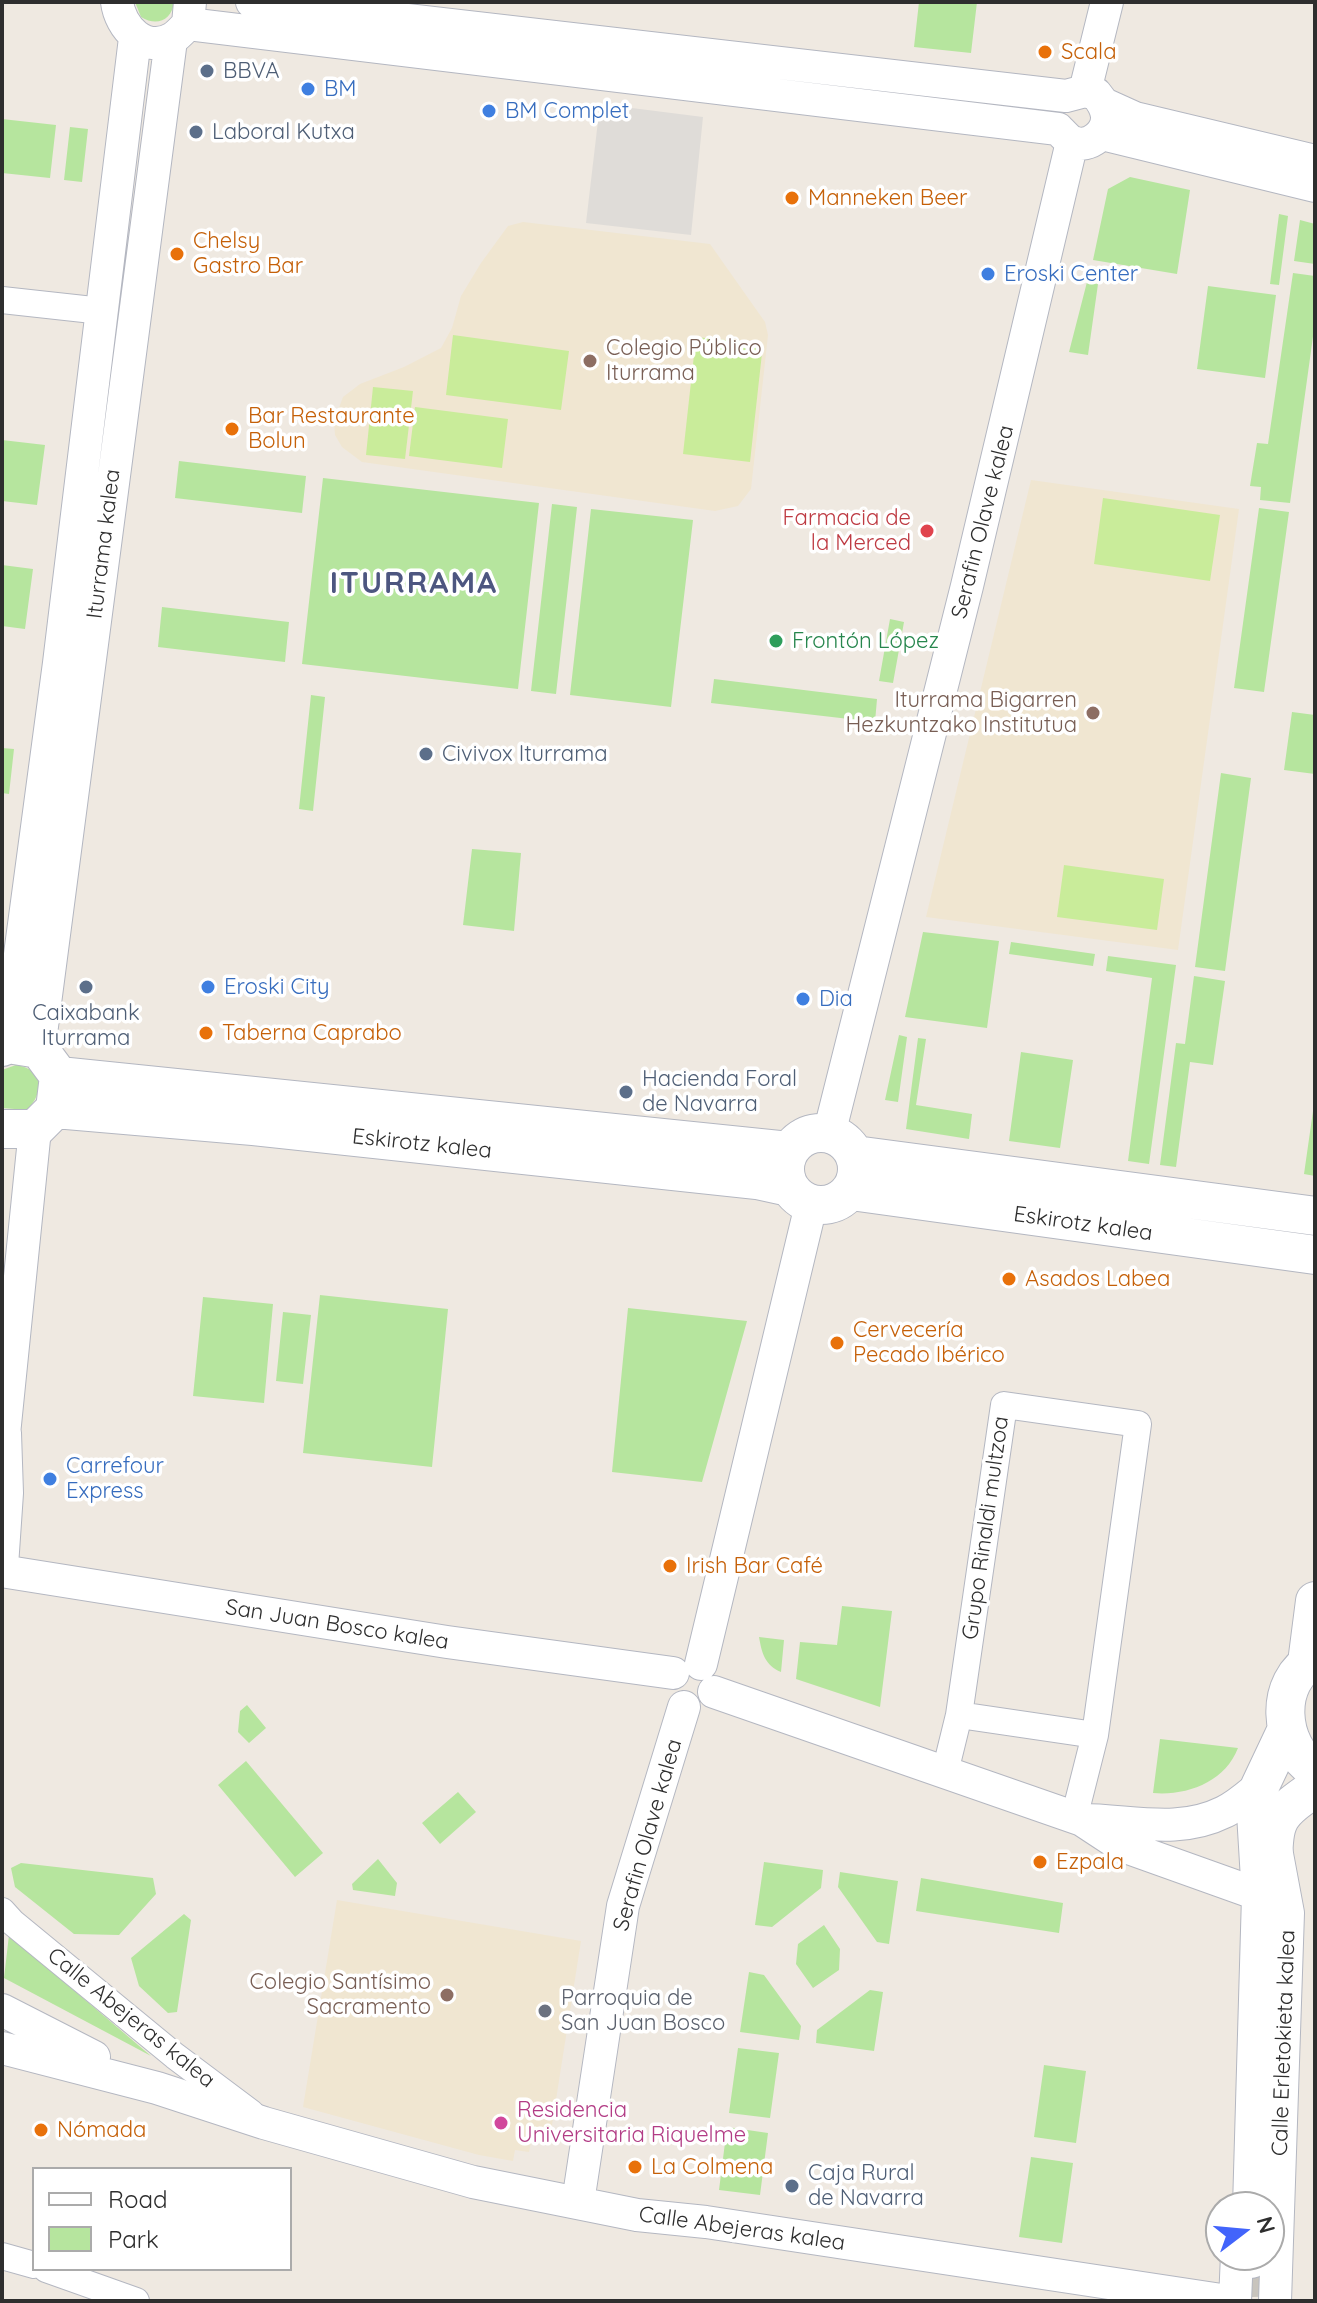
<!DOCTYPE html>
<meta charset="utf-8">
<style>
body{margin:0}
#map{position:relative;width:1317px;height:2303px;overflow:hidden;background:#efe9e1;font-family:Quicksand,sans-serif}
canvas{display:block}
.frame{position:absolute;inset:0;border:4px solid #2e2e2e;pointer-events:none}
.legend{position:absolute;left:32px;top:2167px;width:260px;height:104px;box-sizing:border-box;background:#fff;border:2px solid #ababab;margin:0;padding:10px 14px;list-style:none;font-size:24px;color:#2e2e2e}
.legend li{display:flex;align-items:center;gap:16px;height:40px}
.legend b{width:40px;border:2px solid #ababab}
.north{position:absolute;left:1205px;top:2191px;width:80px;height:80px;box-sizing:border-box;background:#fff;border:2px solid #ababab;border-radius:50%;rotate:74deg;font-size:22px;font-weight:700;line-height:32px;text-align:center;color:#2e2e2e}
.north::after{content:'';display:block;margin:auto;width:28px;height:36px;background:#4264fb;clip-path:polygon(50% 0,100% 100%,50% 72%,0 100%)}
</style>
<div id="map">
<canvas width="1317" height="2303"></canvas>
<div class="frame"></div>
<ul class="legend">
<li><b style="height:10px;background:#fff"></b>Road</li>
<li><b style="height:22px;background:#b6e59e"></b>Park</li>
</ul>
<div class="north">N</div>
</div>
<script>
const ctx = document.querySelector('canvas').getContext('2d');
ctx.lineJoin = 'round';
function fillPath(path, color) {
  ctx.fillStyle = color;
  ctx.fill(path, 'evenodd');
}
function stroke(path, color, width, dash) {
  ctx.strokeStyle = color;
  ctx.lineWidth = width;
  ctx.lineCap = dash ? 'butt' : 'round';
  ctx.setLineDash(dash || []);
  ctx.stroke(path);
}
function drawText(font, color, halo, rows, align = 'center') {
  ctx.font = font + ' Quicksand,sans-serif';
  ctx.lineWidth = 7;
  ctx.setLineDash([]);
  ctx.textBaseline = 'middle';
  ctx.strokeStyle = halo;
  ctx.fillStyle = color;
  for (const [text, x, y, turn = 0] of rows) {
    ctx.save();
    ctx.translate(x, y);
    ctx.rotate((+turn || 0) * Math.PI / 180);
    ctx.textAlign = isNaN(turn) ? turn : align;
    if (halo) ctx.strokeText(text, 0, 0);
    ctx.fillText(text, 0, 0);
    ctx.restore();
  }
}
const education = new Path2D(`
 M523 222 710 244 765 322 768 335 751 489 738 506 715 511 362 462 342 447 335 435 334 421 343 397 360 384 404 367 441 348 452 328 461 296 481 263 508 226Z
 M1031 480 1239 509 1178 950 926 917Z
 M337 1900 581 1941 549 2144 531 2142 529 2152 515 2150 513 2161 479 2155 303 2107Z`);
const green = new Path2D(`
 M135 2H174C172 20 157 27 141 17Z
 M919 2H977L971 53 914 47Z
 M2 119 56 125 50 178 2 173Z
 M70 127 88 129 82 182 64 180Z
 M1130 177 1190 190 1177 274 1093 260 1108 189Z
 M1279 214 1288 216 1279 285 1270 284Z
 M1300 220 1315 224V264L1294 261Z
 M1293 273 1315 276V322L1290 503 1260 500 1261 487 1250 486 1257 443 1268 444Z
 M1087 282 1098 284 1088 355 1069 352Z
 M1208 286 1276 295 1265 378 1197 369Z
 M2 440 45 445 37 505 2 501Z
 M179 461 306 476 302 513 175 498Z
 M323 478 539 503 518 689 302 664Z
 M552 504 577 507 556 694 531 691Z
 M1259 508 1289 512 1264 692 1234 688Z
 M591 509 693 520 671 707 570 695Z
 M2 565 33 569 25 629 2 626Z
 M162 607 289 622 285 662 158 647Z
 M890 619 904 622 893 683 879 681Z
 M714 679 877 699 875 722 711 703Z
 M311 695 325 697 313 811 299 809Z
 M1292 712 1315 715V774L1284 770Z
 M2 748 14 749 9 794 2 793Z
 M1221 773 1251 778 1225 971 1195 967Z
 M472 849 521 853 514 931 463 925Z
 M923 932 999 941 987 1028 905 1017Z
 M1011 942 1095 954 1093 966 1009 954Z
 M1108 956 1176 965 1149 1164 1128 1161 1152 978 1106 971Z
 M1194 976 1225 981 1213 1065 1190 1062 1176 1167 1160 1165 1176 1043 1185 1044Z
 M899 1035 907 1037 898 1102 885 1100Z
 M918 1038 926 1039 916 1105 972 1114 969 1139 906 1129Z
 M1021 1052 1073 1060 1060 1148 1009 1141Z
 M16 1065C45 1069 44 1093 27 1110L2 1108V1070Z
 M1315 1097V1176L1304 1174Z
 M320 1295 448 1309 432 1467 303 1453Z
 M203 1297 273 1304 264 1403 193 1396Z
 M628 1308 747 1321 702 1482 612 1472Z
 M283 1312 311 1315 303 1384 276 1381Z
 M842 1606 892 1611 880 1707 796 1679 800 1642 837 1645Z
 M759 1637 784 1640 781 1672C765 1665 762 1654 759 1637Z
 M247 1705 266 1728 249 1743 238 1732 240 1711Z
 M1160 1739 1238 1748C1225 1782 1187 1796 1153 1793Z
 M246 1761 323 1853 295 1877 218 1785Z
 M458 1792 476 1812 440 1844 422 1823Z
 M378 1859 397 1883 395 1896 353 1890 352 1884Z
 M764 1862 823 1870 821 1888 772 1927 755 1925Z
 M21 1863 153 1878 156 1894 119 1935 74 1934 15 1887 11 1868Z
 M840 1872 898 1881 889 1944 877 1942 838 1887Z
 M921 1878 1063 1903 1059 1933 916 1911Z
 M184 1914 191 1920 177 2012 168 2013 139 1986 131 1958Z
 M824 1925 840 1949 839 1970 813 1988 796 1964 798 1944Z
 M9 1935 151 2056 4 1978Z
 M749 1972 764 1975 801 2026 799 2040 740 2032Z
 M870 1990 883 1992 874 2051 816 2043 817 2030Z
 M738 2048 779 2053 770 2118 729 2113Z
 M1044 2065 1086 2071 1076 2143 1034 2137Z
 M727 2127 768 2133 760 2195 719 2190Z
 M1031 2157 1073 2163 1062 2243 1019 2237Z`);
const pitch = new Path2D(`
 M453 335 569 351 561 410 446 395Z
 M696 337 763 344 750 462 683 454Z
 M373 387 413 391 405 459 366 455Z
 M415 407 508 419 502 468 409 456Z
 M1103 498 1220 515 1210 581 1094 564Z
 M1064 865 1164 879 1157 930 1057 917Z`);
const plaza = new Path2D(`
 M600 104 703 117 691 235 586 223Z`);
const secondaryTunnel = new Path2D(`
 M1251 2259 1252 2301`);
const minor = new Path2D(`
 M2 300 102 311
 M959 1715 1095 1735
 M945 1772 959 1715 1004 1405 1138 1424 1095 1735 1074 1818
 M2 1911 12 1922 175 2056 251 2113
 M2 2256 34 2265
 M46 2269 136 2301`);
const tertiary = new Path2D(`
 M117 2C120 27 145 55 173 38 178 35 183 29 188 24L190 2
 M188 24 1058 129C1062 133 1068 140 1073 142 1089 149 1108 133 1107 116 1106 107 1102 101 1096 94L1085 91 1066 96 252 2
 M1085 91 1107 2
 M1104 104 1135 118 1315 161
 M1102 134 1315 186
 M8 1044 59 663 135 38
 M39 1049 171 40
 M829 1134 967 586 1072 142
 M2 1454 35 1129
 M2 1566 7 1493 5 1433
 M2 1571 447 1642 673 1673
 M701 1664 811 1205
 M714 1692 1082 1820C1130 1820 1178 1835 1224 1812 1237 1806 1249 1795 1260 1786
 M1082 1820 1120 1845 1246 1890
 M1274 1838 1288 1913 1275 2301
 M2 2010 94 2057
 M2 2048 157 2088 264 2123 473 2182 637 2215 706 2222 1228 2301
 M578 2202 623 1906 684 1707
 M1235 2301 1237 2255`);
const secondary = new Path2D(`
 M2 1047 8 1044 39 1049 59 1076 55 1109 35 1129H2
 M59 1076 789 1151
 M55 1109 253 1126 757 1180 789 1187
 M785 1169a36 36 0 1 1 72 0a36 36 0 1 1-72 0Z
 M855 1155 1315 1216
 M851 1191 1315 1255
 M1315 1659C1273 1681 1278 1746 1315 1770
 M1307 1663 1315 1601
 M1273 1864C1274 1818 1277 1814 1315 1788
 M1252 2207 1261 1896 1256 1813 1260 1786 1286 1731
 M1251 2259V2255`);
const markers = [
 [1045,52,8,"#e8710a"],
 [207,71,8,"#5c6f8a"],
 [308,89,8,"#3f7fe0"],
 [489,111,8,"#3f7fe0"],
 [196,132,8,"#5c6f8a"],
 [792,198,8,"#e8710a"],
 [177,254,8,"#e8710a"],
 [988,274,8,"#3f7fe0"],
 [590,361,8,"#8d6e63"],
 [232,429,8,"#e8710a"],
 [927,531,8,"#e0444e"],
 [776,641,8,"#2e9e5b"],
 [1093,713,8,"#8d6e63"],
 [426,754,8,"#5c6f8a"],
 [86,987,8,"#5c6f8a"],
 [208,987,8,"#3f7fe0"],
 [803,999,8,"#3f7fe0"],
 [206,1033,8,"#e8710a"],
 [626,1092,8,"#5c6f8a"],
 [1009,1279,8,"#e8710a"],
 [837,1343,8,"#e8710a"],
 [50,1479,8,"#3f7fe0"],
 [670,1566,8,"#e8710a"],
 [1040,1862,8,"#e8710a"],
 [447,1995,8,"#8d6e63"],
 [545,2011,8,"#6b7280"],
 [501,2123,8,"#d1479c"],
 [41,2130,8,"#e8710a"],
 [635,2167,8,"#e8710a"],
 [792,2186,8,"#5c6f8a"]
];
const foodNames = [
 ["Scala",1061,52],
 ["Manneken Beer",808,198],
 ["Chelsy",193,241],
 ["Gastro Bar",193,266],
 ["Bar Restaurante",248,416],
 ["Bolun",248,441],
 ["Taberna Caprabo",222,1033],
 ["Asados Labea",1025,1279],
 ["Cervecería",853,1330],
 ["Pecado Ibérico",853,1355],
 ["Irish Bar Café",686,1566],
 ["Ezpala",1056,1862],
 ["Nómada",57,2130],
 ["La Colmena",651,2167]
];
const serviceNames = [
 ["BBVA",223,71],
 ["Laboral Kutxa",212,132],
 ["Civivox Iturrama",442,754],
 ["Caixabank",86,1013,"center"],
 ["Iturrama",86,1038,"center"],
 ["Hacienda Foral",642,1079],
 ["de Navarra",642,1104],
 ["Caja Rural",808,2173],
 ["de Navarra",808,2198]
];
const shopNames = [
 ["BM",324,89],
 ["BM Complet",505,111],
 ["Eroski Center",1004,274],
 ["Eroski City",224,987],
 ["Dia",819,999],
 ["Carrefour",66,1466],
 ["Express",66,1491]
];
const educationNames = [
 ["Colegio Público",606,348,"left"],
 ["Iturrama",606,373,"left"],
 ["Iturrama Bigarren",1077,700],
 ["Hezkuntzako Institutua",1077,725],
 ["Colegio Santísimo",431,1982],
 ["Sacramento",431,2007]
];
const healthNames = [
 ["Farmacia de",911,518],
 ["la Merced",911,543]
];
const streetNames = [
 ["Serafin Olave kalea",983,522,-76],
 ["Iturrama kalea",104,544,-83],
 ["Eskirotz kalea",422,1144,6],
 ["Eskirotz kalea",1083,1224,8],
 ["Grupo Rinaldi multzoa",986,1528,-82],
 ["San Juan Bosco kalea",337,1625,9],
 ["Serafin Olave kalea",648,1835,-74],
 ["Calle Abejeras kalea",131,2018,39],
 ["Calle Erletokieta kalea",1284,2043,-88],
 ["Calle Abejeras kalea",742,2229,8]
];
const leisureNames = [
 ["Frontón López",792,641]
];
const worshipNames = [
 ["Parroquia de",561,1998],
 ["San Juan Bosco",561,2023]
];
const hotelNames = [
 ["Residencia",517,2110],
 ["Universitaria Riquelme",517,2135]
];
const districtNames = [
 ["ITURRAMA",414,584]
];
fillPath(education, '#f0e6d1');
fillPath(green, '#b6e59e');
fillPath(pitch, '#c9ec9a');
fillPath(plaza, '#dfdcd8');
stroke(secondaryTunnel, '#c8c4bd', 38, [38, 19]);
stroke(minor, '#b4b7c1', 28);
stroke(tertiary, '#b4b7c1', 34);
stroke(secondary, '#b4b7c1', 40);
stroke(minor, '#fff', 26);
stroke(tertiary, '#fff', 32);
stroke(secondary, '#fff', 38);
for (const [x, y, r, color] of markers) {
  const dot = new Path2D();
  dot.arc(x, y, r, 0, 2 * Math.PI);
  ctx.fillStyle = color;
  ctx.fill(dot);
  stroke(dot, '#fff', 3);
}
drawText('22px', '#c56008', '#fff', foodNames, 'left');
drawText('22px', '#4e5e75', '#fff', serviceNames, 'left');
drawText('22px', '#366cbe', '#fff', shopNames, 'left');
drawText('22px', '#785e54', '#fff', educationNames, 'right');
drawText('22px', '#be3a42', '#fff', healthNames, 'right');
drawText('22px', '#2e2e2e', '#fff', streetNames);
drawText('22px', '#27864d', '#fff', leisureNames, 'left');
drawText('22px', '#5b616d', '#fff', worshipNames, 'left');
drawText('22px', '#b23c85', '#fff', hotelNames, 'left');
ctx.letterSpacing = '2px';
drawText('bold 30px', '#4d5680', '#fff', districtNames);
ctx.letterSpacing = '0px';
</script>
